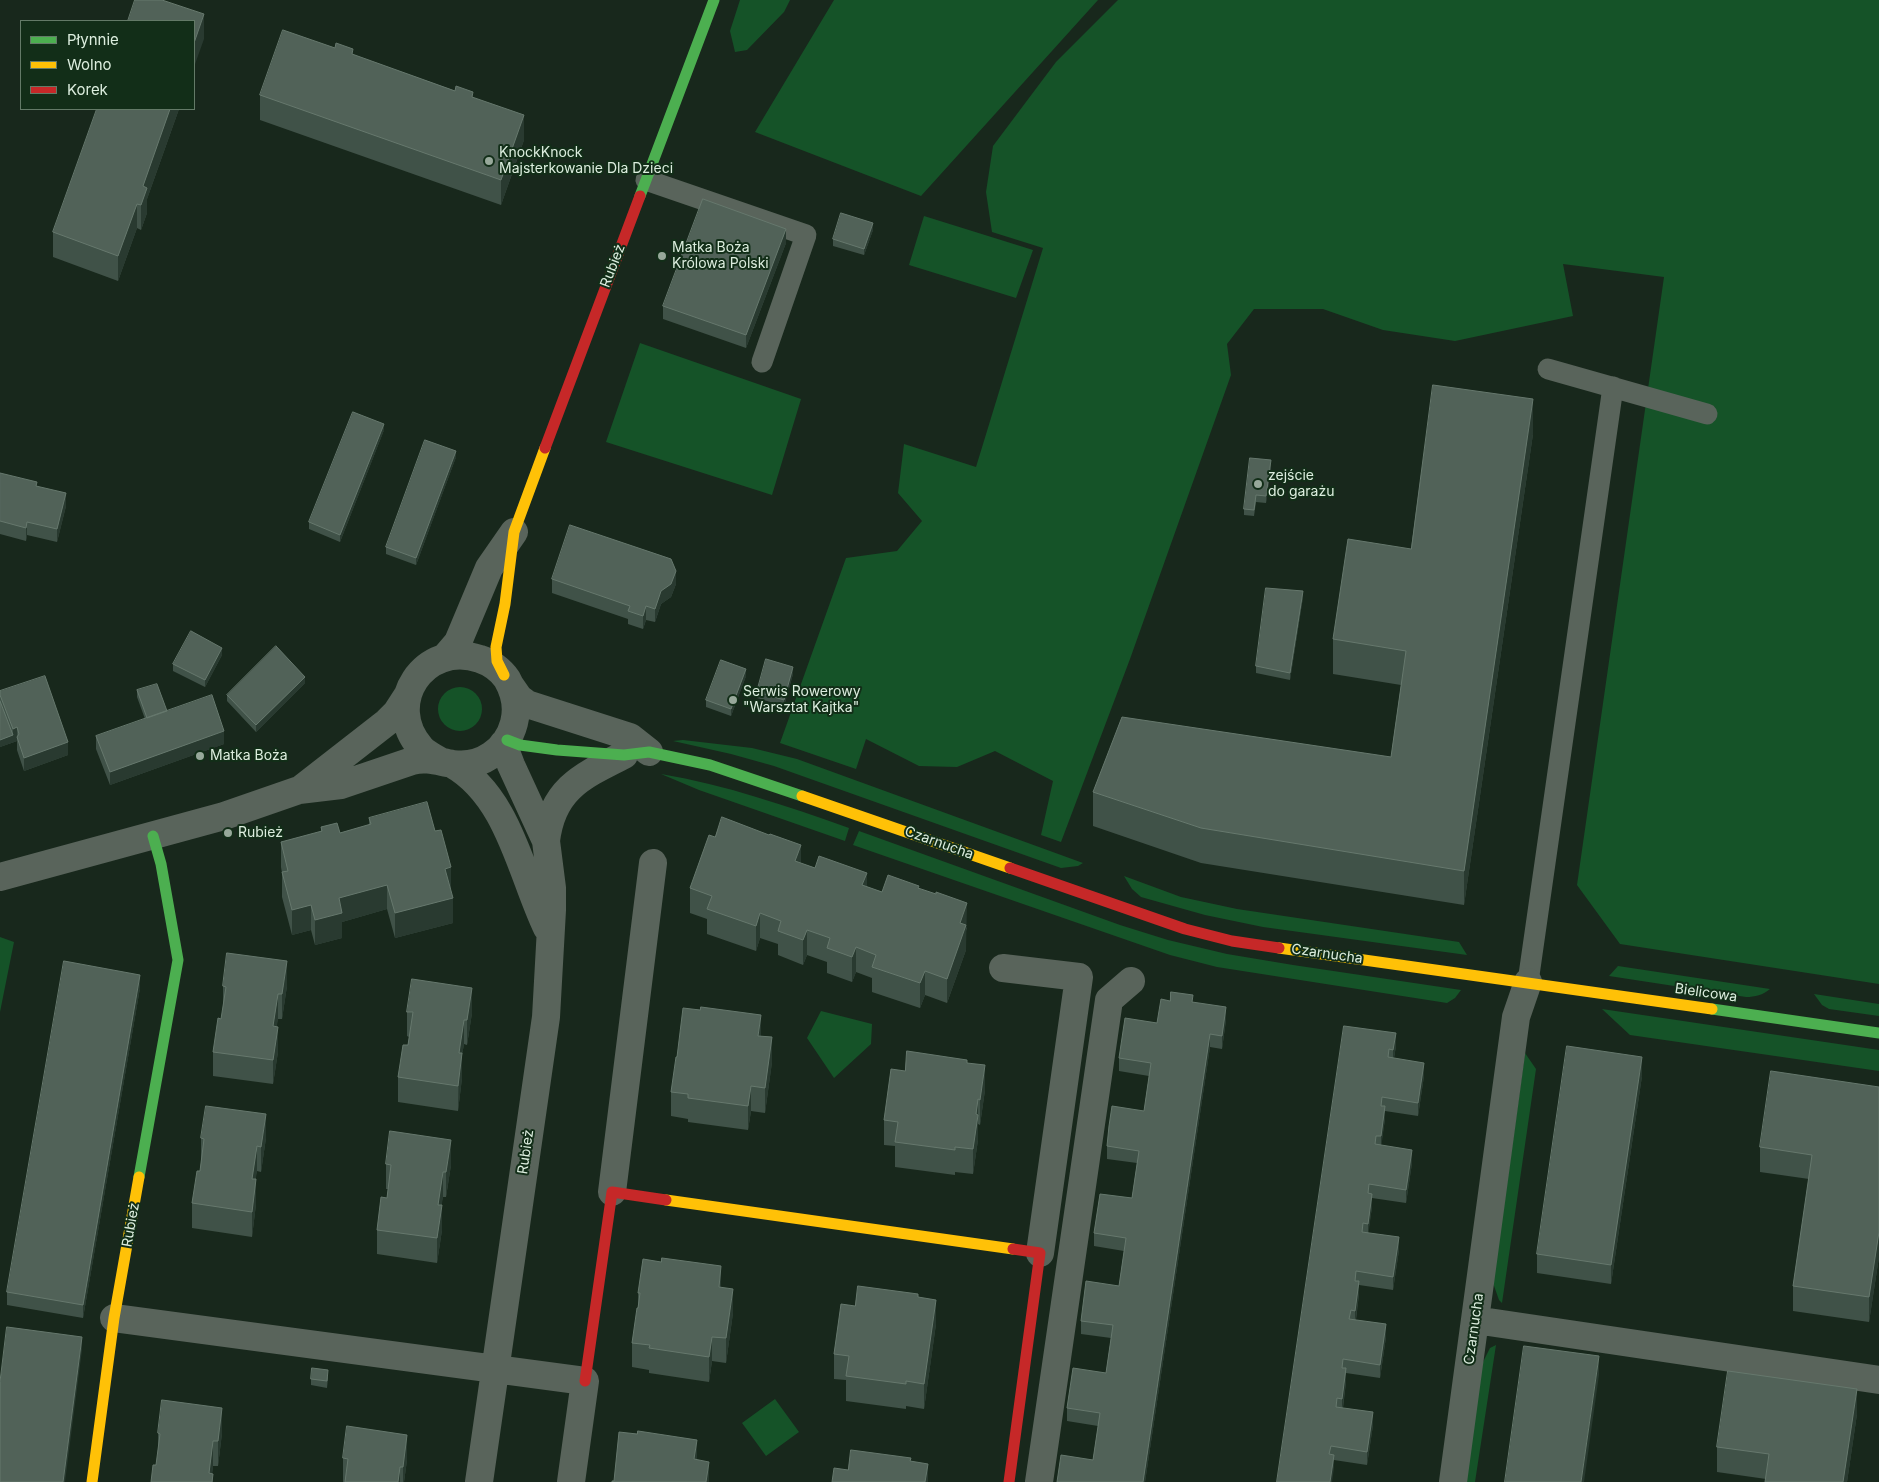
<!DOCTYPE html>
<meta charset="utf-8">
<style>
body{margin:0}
#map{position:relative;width:1879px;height:1482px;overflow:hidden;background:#18281c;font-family:Inter,sans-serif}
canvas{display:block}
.legend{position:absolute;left:20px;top:20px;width:175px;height:90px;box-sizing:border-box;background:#122e18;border:1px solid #637a67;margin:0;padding:6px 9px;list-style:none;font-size:15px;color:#dcedde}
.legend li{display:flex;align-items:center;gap:10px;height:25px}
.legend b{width:25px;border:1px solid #637a67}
</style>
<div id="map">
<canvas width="1879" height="1482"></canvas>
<ul class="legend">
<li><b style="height:6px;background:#4caf50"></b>Płynnie</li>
<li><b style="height:6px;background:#ffc107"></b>Wolno</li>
<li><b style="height:6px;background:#c62828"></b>Korek</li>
</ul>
</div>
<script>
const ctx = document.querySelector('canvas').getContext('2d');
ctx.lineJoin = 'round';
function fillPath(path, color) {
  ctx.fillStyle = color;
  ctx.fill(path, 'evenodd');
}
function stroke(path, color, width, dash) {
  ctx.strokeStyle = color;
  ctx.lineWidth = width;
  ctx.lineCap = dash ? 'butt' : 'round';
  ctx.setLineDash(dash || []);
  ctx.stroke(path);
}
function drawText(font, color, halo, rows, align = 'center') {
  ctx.font = font + ' Inter,sans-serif';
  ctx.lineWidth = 4;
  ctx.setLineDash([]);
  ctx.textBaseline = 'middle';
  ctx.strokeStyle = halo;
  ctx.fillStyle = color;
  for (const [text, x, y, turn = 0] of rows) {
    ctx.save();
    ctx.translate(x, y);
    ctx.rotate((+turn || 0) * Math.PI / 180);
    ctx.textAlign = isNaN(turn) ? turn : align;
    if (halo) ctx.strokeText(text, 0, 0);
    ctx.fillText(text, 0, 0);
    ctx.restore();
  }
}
const green = new Path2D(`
 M740 0H790L784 12 747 50 735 52 730 31Z
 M834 0H1098L921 196 755 132Z
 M1118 0H1879V984L1620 944 1577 885 1664 277 1563 264 1573 316 1455 341 1383 330 1323 309H1254L1227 344 1231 375 1130 659 1061 842 1041 835 1053 781 995 751 957 767 919 766 866 739 856 769 780 743 846 558 897 551 922 521 898 493 904 444 976 467 1043 248 992 232 986 192 993 146 1056 62Z
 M924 216 1033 250 1016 298 909 265Z
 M640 343 801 399 772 495 606 442Z
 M438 709a22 22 0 1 1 44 0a22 22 0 1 1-44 0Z
 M683 740 752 748 797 759 1083 863 1078 866 1061 868 774 766 731 754 673 741Z
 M661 774C726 785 787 806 849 828L845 841 699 790Z
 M859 831 1120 925 1168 940 1227 954 1293 965 1461 990 1455 998 1447 1003 1217 967 1170 955 853 845Z
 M1124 876 1181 897 1237 909 1459 942 1467 955 1263 927 1205 915 1141 897 1132 889Z
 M0 937 14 942 0 1012Z
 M1618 966 1770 989C1763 995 1755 997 1746 997L1609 976Z
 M1814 994 1879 1004V1016L1829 1009 1822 1005Z
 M1602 1009 1879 1050V1071L1630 1035Z
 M821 1011 872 1024 871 1044 834 1078 807 1038Z
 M1525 1053 1536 1069 1502 1303 1499 1300 1493 1283Z
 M1496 1345 1475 1482H1464L1482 1364 1490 1348Z
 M775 1399 799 1432 766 1456 742 1423Z`);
const lane = new Path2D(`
 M646 180 806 235 762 362
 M1548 369 1707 414
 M1528 982 1613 387`);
const street = new Path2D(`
 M446 656 458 642 489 568 514 532
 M510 685 519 698 527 704 630 737 649 752
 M452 764C509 796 521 874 547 928
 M301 789 387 722 396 713 407 696
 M546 841C552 789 582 776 624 755
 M0 877 224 816 299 790 341 785 412 761C427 757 439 762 453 764 481 768 507 750 514 723 518 708 515 693 507 679 501 670 490 662 480 659 424 640 382 704 421 748 426 754 434 757 440 761
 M1003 968 1079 977 1040 1253
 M612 1192 653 863
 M114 1318 585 1381 571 1482
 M1475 1320 1879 1380
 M479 1482 546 1017 552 910V888L546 841 511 765 503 744
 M1039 1482 1109 1000 1131 981
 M1453 1482 1516 1017 1528 982`);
const fast = new Path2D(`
 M640 196 714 0
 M507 740 520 745 557 750 624 755 649 752 710 765 802 796
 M1712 1009 1879 1033
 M139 1177 178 960 161 864 153 836`);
const slow = new Path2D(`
 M504 675 497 661 496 647 505 604 514 532 545 448
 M802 796 1010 868
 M1279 948 1712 1009
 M666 1200 1013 1249
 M92 1482 114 1318 139 1177`);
const jam = new Path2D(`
 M545 448 640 196
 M1010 868 1185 929 1232 941 1279 948
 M585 1381 612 1192 666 1200
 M1009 1482 1040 1253 1013 1249`);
const wall = new Path2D(`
 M353 55 473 97 524 140 501 205 260 120V95Z
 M97 109H179L147 199V213L141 230 137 228 118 281 53 257V232Z
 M873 230 864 255 833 246V239Z
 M786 243 746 348 663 319V306Z
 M384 430 340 542 309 529V522Z
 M1533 434 1464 905 1201 863 1093 826V792L1391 757 1401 685 1333 674V639L1411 549Z
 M456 457 416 565 386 554V547Z
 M1271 467 1266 503 1256 502 1254 516 1244 515V509Z
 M0 473 37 486 66 506 57 542 27 535 26 541 0 534Z
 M552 579 676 584 671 597 661 604 655 622 646 620 643 629 628 624V619L552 593Z
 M1303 597 1290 680 1256 673V666Z
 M222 655 205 687 173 671V664Z
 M793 674 784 706 757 698V692Z
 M746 676 731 716 706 707V700Z
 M305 683 256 732 227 701V695Z
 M137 690 167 711 224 744 110 785 96 749V736L145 719 137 697Z
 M0 691 68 755 24 771 17 750V741L0 747Z
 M369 818 451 892 453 923 395 938 387 909 342 922V938L315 945 311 930 292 935 282 897V873L281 867V842L321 832V827L340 833 369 825Z
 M801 863 882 892 919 888 967 928 966 931V950L947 1003 925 995 920 1008 872 992V978L856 972 852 982 827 973V962L807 955 803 965 778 955V944L760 938 756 951 707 934V919L690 913V888Z
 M223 986H287L282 1019H278L276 1027 278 1052 273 1084 213 1076V1052L221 1019 223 1009Z
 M140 988 83 1318 7 1305V1292Z
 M1170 1001 1193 1002 1226 1020 1222 1049 1210 1047 1145 1482H1057L1093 1460 1098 1426 1067 1421V1408L1106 1373 1111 1338 1081 1334V1321L1119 1286 1124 1251 1094 1246V1233L1132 1198 1137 1163 1107 1159V1146L1144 1111 1149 1076 1119 1071V1058L1157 1023Z
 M407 1012 472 1013 467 1045 464 1044 462 1055V1078L458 1111 398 1102V1077L408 1045 409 1037 407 1036Z
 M1344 1026 1396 1046 1394 1058 1424 1076 1418 1116 1385 1111V1119L1381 1145 1412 1163 1406 1203 1372 1198V1207L1368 1233 1399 1250 1393 1290 1359 1285V1294L1356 1320 1386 1337 1380 1378 1346 1373V1382L1343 1408 1373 1425 1367 1465 1334 1460V1468L1277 1482Z
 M761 1036 772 1062 765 1113 751 1111 748 1130 688 1122V1119L671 1116V1092L677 1057Z
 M967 1063 985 1090 980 1125 978 1124V1140L973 1174 955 1172V1175L895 1167V1146L884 1145V1120L905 1071Z
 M1642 1076 1611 1284 1537 1273V1254Z
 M1879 1087V1257L1869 1322 1793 1311V1286L1809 1179 1760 1172V1147Z
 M201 1138H266L261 1172 257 1171 255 1179 256 1204 252 1237 192 1228V1203L200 1171 201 1163Z
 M386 1164 451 1165 446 1197H443L441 1205 442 1230 437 1263 377 1254V1230L387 1198 388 1189H386Z
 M721 1287 733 1313 726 1363 712 1361 709 1382 649 1373V1370L632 1367V1343L638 1308V1293Z
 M918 1297 936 1324 924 1409 906 1406V1409L846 1401V1380L834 1379V1354L855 1306Z
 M328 1377 327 1388 311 1385V1379Z
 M1857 1414 1847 1482H1765L1766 1479 1717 1472V1447Z
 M158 1433H222L218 1466H213L212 1474 213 1482 158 1452Z
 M343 1458 407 1460 404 1482H343Z`);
const shadedWall = new Path2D(`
 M204 14V39L194 67V43Z
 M170 109H179L147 199V213L141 230V205L143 186Z
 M524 115V140L501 205V180Z
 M137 204V228L118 281V256Z
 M873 223V230L864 255V249Z
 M786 229V243L746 348V335Z
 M1533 399V434L1464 905V871Z
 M384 424V430L340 542V535Z
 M456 451V457L416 565V558Z
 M1271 460V467L1266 503V496Z
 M66 493V506L57 542V529Z
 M27 522V535L26 541V528Z
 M676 571V584L671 597 661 604 655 622V609L661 591Z
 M1303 591V597L1290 680V673Z
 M646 606V620L643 629V616Z
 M222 648V655L205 687V680Z
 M793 667V674L784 706V700Z
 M746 669V676L731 716V709Z
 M305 677V683L256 732V725Z
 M17 727V741L0 747V740L13 735V729Z
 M224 731V744L110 785V772Z
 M68 742V755L24 771V758Z
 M801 845V869L795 861Z
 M451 867V892L445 869Z
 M867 873V898L862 885Z
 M387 885V909L342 922V938L315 945V920L339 898Z
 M453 898V923L395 938V913Z
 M967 903 966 950 947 1003V979L960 923Z
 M311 905V930L292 935V910Z
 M760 913V938L756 951V926Z
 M807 930V955L803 965V940Z
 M856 947V972L852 982V957Z
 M287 961V986L282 1019V994Z
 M925 971V995L920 1008V983Z
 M140 975V988L83 1318V1305Z
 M472 988V1013L467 1045V1020Z
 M278 994V1019L273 1051V1026Z
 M1226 1007V1020L1222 1049V1036Z
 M761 1015V1040L758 1036Z
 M464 1020V1044L462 1055V1078L458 1111 459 1053Z
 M278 1027V1052L273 1084V1060Z
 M1396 1033V1046L1393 1063V1050Z
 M1210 1034V1047L1145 1482H1143Z
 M772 1037V1062L765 1113V1088Z
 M1642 1057V1076L1611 1284V1265Z
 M1424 1063V1076L1418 1116V1103Z
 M985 1065V1090L980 1125V1100Z
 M751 1086V1111L748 1130V1106Z
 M978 1099V1140L973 1174V1149Z
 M1385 1106V1119L1381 1149V1136Z
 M266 1114V1138L261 1172V1147Z
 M451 1140V1165L446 1197V1172Z
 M257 1146V1171L252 1204V1179Z
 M1412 1150V1163L1406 1203V1190Z
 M443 1172V1197L438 1230V1205Z
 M256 1179V1204L252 1237V1212Z
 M1372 1194V1207L1368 1237V1224Z
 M442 1205V1230L437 1263V1238Z
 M1879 1232V1257L1869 1322V1297Z
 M1399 1237V1250L1393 1290V1277Z
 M721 1266V1291L719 1287Z
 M1359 1281V1294L1355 1324V1311Z
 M733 1289V1313L726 1363V1338Z
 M936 1300V1324L924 1409V1384Z
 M1386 1324V1337L1380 1378V1365Z
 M82 1337V1350L65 1482H63Z
 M712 1337V1361L709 1382V1357Z
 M1599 1356V1375L1584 1482H1581Z
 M1346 1368V1382L1342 1412V1399Z
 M1857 1389V1414L1847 1482H1843Z
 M222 1408V1433L218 1466V1441Z
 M1373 1412V1425L1367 1465V1452Z
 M407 1435V1460L404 1482H403V1467Z
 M697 1440V1464L694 1459Z
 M213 1441V1466L211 1482 209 1473Z
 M1334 1455V1468L1332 1482H1330Z
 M709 1462V1482H706Z
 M928 1464V1482H925Z
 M400 1467V1482H398Z`);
const building = new Path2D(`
 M135 0H162L204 14 194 43V21H128Z
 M283 30 335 48 336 43 353 49 352 54 455 91 456 86 473 92 472 97 524 115 501 180 260 95Z
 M97 109H170L143 186 147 188 141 205 137 204 118 256 53 232Z
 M703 199 786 229 746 335 663 306Z
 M841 213 873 223 864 249 833 239Z
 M1433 385 1533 399 1464 871 1201 828 1093 792 1122 717 1391 757 1406 651 1333 639 1348 539 1411 549Z
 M353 412 384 424 340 535 309 522Z
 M425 440 456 451 416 558 386 547Z
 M1250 458 1271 460 1266 496 1256 495 1254 510 1244 509Z
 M0 473 37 482 36 486 66 493 57 529 27 522 26 528 0 521Z
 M570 525 671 559 676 571 671 584 661 591 655 609 646 606 643 616 628 611 630 606 552 579Z
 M1266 588 1303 591 1290 673 1256 666Z
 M191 631 222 648 205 680 173 664Z
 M276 646 305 677 256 725 227 695Z
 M766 659 793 667 784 700 757 692Z
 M721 660 746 669 731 709 706 700Z
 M45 676 68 742 24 758 17 737 19 734 17 727 13 729 0 695V691Z
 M157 684 167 711 147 718 137 690Z
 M212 695 224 731 110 772 96 736Z
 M0 701 13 735 0 740Z
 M427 802 435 831 441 830 451 867 445 869 453 898 395 913 387 885 339 898 342 913 315 920 311 905 292 910 282 872 288 871 281 842 322 831 321 827 337 823 340 833 371 824 369 818Z
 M722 817 769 835 770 834 801 845 795 861 815 868 819 856 867 873 862 885 882 892 888 875 919 886 918 888 936 894V892L967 903 960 923 966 925 947 979 925 971 920 983 872 967 876 955 856 947 852 957 827 948 830 938 807 930 803 940 778 931 781 921 760 913 756 926 707 909 712 896 690 888 709 835 715 837Z
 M227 953 287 961 282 994H278L273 1026 278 1027 273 1060 213 1052 218 1018 221 1019 226 987 223 986Z
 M64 961 140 975 83 1305 7 1292Z
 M412 979 472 988 467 1020H464L459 1053H462L458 1086 398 1077 403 1045H408L413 1012H407Z
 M1171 992 1193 995 1192 1002 1226 1007 1222 1036 1210 1034 1143 1482H1057L1061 1455 1093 1460 1100 1413 1067 1408 1073 1368 1106 1373 1113 1325 1081 1321 1086 1281 1119 1286 1126 1238 1094 1233 1100 1194 1132 1198 1139 1151 1107 1146 1109 1126 1112 1106 1144 1111 1151 1063 1119 1058 1125 1018 1157 1023 1161 999 1170 1001Z
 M701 1007 761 1015 758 1036 772 1037 765 1088 751 1086 748 1106 688 1098V1094L671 1092 676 1057H677L683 1008 700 1010Z
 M1344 1026 1396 1033 1393 1050 1389 1049 1388 1057 1424 1063 1418 1103 1382 1097 1381 1106H1385L1381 1136H1376L1375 1144 1412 1150 1406 1190 1369 1184 1368 1193 1372 1194 1368 1224 1363 1223 1362 1232 1399 1237 1393 1277 1356 1271 1355 1281H1359L1355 1311 1351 1310 1349 1319 1386 1324 1380 1365 1343 1359 1342 1368H1346L1342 1399 1337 1398 1336 1407 1373 1412 1367 1452 1331 1446 1329 1454 1334 1455 1330 1482H1277Z
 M1567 1046 1642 1057 1611 1265 1537 1254Z
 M907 1051 967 1060V1063L985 1065 980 1100 978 1099 976 1114 978 1115 973 1149 955 1147V1150L895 1142 898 1122 884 1120 891 1069 905 1071Z
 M1771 1071 1879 1087V1232L1869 1297 1793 1286 1812 1155 1760 1147Z
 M206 1106 266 1114 261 1147 257 1146 252 1179H256L252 1212 192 1203 197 1171H200L204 1139 201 1138Z
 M390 1131 451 1140 446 1172H443L438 1205H442L437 1238 377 1230 381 1197 387 1198 391 1165 386 1164Z
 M662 1258 721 1266 719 1287 733 1289 726 1338 712 1337 709 1357 649 1348 650 1345 632 1343 637 1308H638L640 1293H638L643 1259 661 1262Z
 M858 1286 918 1294V1297L936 1300 924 1384 906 1381V1384L846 1376 849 1356 834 1354 841 1304 855 1306Z
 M7 1327 82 1337 63 1482H0V1382Z
 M1524 1346 1599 1356 1581 1482H1505Z
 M312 1368 328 1370 327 1381 311 1379Z
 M1728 1371 1857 1389 1843 1482H1765L1769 1454 1717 1447Z
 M162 1400 222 1408 218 1441H213L209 1473 213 1474 212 1482H151L153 1465H156L160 1434 158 1433Z
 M347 1426 407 1435 403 1467H400L398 1482H345L348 1459 343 1458Z
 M638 1431 697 1440 694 1459 709 1462 706 1482H612V1481H614L619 1432 637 1434Z
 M851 1450 911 1458 910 1461 928 1464 925 1482H832L834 1468 848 1470Z`);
const markers = [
 [489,161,5,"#97a89a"],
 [662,256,5,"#97a89a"],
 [1258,484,5,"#97a89a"],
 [733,700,5,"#97a89a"],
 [200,756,5,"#97a89a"],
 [228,833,5,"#97a89a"]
];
const poiNames = [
 ["KnockKnock",499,153],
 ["Majsterkowanie Dla Dzieci",499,169],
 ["Matka Boża",672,248],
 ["Królowa Polski",672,264],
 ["zejście",1268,476],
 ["do garażu",1268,492],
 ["Serwis Rowerowy",743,692],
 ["\"Warsztat Kajtka\"",743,708],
 ["Matka Boża",210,756],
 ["Rubież",238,833]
];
const streetNames = [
 ["Rubież",613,266,-69],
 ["Czarnucha",939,843,20],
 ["Czarnucha",1327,954,8],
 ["Bielicowa",1706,993,8],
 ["Rubież",526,1152,-82],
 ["Rubież",131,1225,-80],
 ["Czarnucha",1474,1329,-82]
];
fillPath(green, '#155328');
stroke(lane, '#59645b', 21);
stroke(street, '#59645b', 28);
stroke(fast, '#4caf50', 11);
stroke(slow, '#ffc107', 11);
stroke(jam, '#c62828', 11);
fillPath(wall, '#405248');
fillPath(shadedWall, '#293a30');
fillPath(building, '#516258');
stroke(building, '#66786d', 1);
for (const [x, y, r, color] of markers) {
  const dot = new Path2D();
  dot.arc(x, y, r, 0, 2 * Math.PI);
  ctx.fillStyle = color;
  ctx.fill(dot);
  stroke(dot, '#122e18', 2);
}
drawText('14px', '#dcedde', '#122e18', poiNames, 'left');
drawText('14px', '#dcedde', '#122e18', streetNames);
</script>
